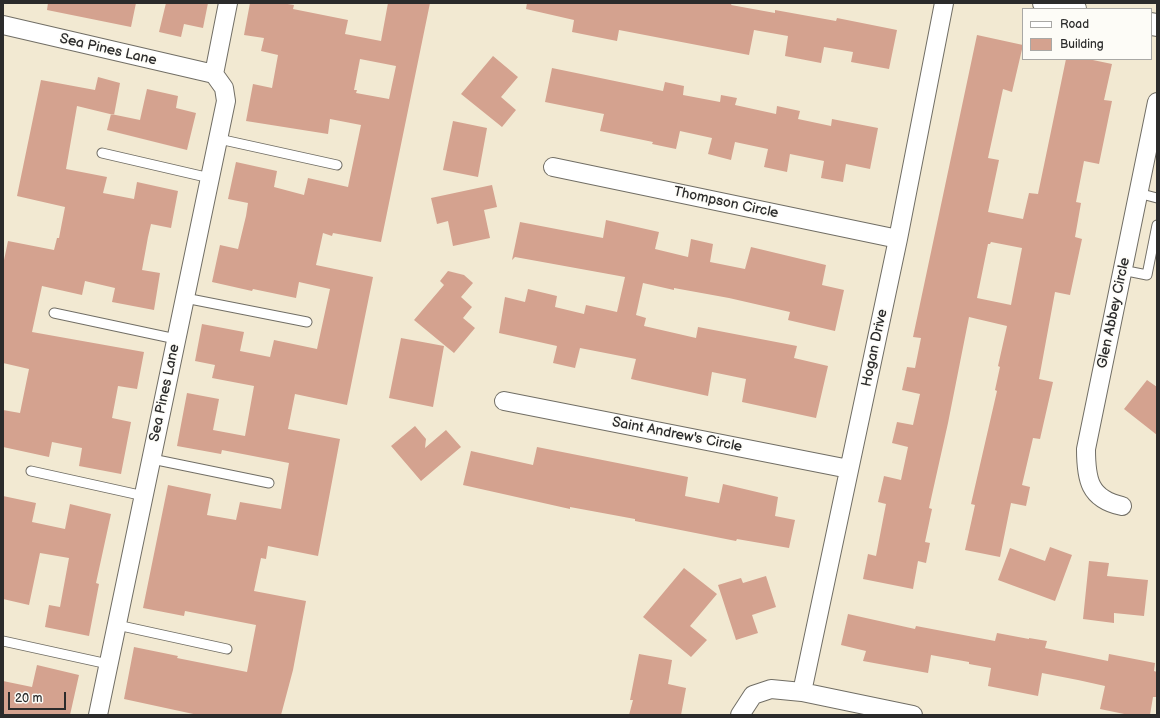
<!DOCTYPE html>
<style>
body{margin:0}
#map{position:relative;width:1160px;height:718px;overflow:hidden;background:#f2e9d2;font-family:"Balsamiq Sans",sans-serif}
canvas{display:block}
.frame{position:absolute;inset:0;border:4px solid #2b2b2b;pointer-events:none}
.legend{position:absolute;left:1022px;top:8px;width:130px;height:52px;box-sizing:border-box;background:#fdfcf7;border:1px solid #a9a8a5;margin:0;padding:5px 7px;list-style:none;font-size:12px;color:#2b2b2b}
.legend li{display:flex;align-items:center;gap:8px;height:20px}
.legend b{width:20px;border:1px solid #a9a8a5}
.scale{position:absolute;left:8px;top:692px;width:58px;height:18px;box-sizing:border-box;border:2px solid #2b2b2b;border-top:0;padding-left:5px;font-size:12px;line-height:14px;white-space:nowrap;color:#2b2b2b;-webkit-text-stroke:3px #fdfcf7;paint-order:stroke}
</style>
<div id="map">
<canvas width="1160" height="718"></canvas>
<div class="frame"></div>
<ul class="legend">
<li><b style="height:5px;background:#fff"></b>Road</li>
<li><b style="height:11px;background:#d4a28f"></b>Building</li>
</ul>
<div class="scale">20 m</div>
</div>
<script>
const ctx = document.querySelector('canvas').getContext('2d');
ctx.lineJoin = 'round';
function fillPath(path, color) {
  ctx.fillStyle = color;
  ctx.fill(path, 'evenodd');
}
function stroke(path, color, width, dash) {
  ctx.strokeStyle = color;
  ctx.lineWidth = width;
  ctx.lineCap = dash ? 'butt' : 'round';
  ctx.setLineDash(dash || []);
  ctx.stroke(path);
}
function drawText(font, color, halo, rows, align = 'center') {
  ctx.font = font + ' "Balsamiq Sans",sans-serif';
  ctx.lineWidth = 3;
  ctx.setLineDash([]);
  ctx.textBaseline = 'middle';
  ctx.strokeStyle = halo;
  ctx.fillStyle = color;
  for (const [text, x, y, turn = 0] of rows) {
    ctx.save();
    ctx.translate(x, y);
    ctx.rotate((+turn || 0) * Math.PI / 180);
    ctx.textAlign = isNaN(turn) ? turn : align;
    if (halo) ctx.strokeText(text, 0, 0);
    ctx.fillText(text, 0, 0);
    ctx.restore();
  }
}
const building = new Path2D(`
 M48 3H136L131 27 47 10Z
 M166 3H208L203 28 184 24 181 37 159 32Z
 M250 3H281L294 5 293 9 348 20 345 34 381 41 388 3H430L381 242 333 233 332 236 323 233 316 265 373 277 347 405 295 394 288 429 340 439 318 556 268 546 266 559 261 558 254 591 306 601 293 670 281 715H198L124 699 134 647 178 656 177 658 247 672 256 625 185 611 184 616 143 608 168 485 211 494 207 515 236 520 240 502 281 509 289 463 222 450 221 454 177 446 187 393 219 399 213 430 245 436 254 386 212 378 215 365 195 361 202 324 244 332 240 351 270 357 274 340 317 349 330 289 299 282 296 298 253 289 252 291 212 282 220 245 238 249 246 216 248 203 228 199 236 162 277 171 274 187 304 195 308 178 348 187 361 125 330 119 328 134 246 121 253 84 272 88 278 55 261 51 264 38 244 35ZM360 59 396 66 389 99 356 93 357 90H354Z
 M527 3H732L731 5 775 13V10L836 21 837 18 897 30 889 69 851 62 853 52 824 47 821 63 785 56 788 36 754 30 749 55 619 30 617 41 572 32 574 20 526 9Z
 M977 35 1023 45 1012 92 1003 89 988 158 999 160 988 212 1023 219 1029 193 1038 194 1066 59H1088L1112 64 1104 100 1112 101 1099 164 1084 161 1076 202 1081 203 1075 237 1082 239 1070 295 1055 292 1039 379 1053 382 1040 439 1033 438 1022 485 1030 487 1026 506 1011 503 1000 557 965 550 975 505 971 504 997 391 995 390 1000 367 998 366 1007 326 969 317 948 423 929 508 932 509 925 542 930 543 926 563 918 561 913 589 863 579 868 554 876 556 886 504 878 502 884 476 901 480 908 447 892 443 897 422 913 425 920 394 902 390 907 367 915 368 921 338 913 337ZM991 242 1022 248 1011 305 977 298 988 244H990Z
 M493 56 518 77 501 97 516 110 502 127 461 94Z
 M552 68 663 91 665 82 684 86 683 95 720 102 721 95 737 98 735 105 776 114 777 106 800 111 798 119 831 126 832 119 878 128 870 169 846 164 843 182 821 178 824 161 790 154 787 172 764 167 768 149 735 142 731 160 708 154 712 138 680 131 676 149 652 144 653 142 600 131 604 114 545 102Z
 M98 77 120 83 114 115 77 106 66 169 107 177 103 193 134 199 137 182 178 191 171 228 151 224 148 237 142 270 160 273 154 310 112 302 115 288 85 281 82 295 42 286 32 332 144 352 137 389 118 386 112 418 131 422 121 474 79 466 82 448 52 442 49 457 3 447V410L20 413 29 369 3 363V265L8 241 54 250 57 238H59L65 207 17 196 41 80 95 90Z
 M147 89 178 96 176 108 196 113 187 150 107 130 111 114 140 120Z
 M453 121 487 128 478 177 443 170Z
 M492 185 497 207 484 210 490 238 453 246 448 221 437 224 431 198Z
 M606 220 659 232 655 249 688 257 691 239 713 244 710 262 745 269 751 247 826 265 822 285 844 290 835 331 788 320 790 312 729 298 674 288V290L643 283 636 315 646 318 644 326 696 338 698 327 797 346 794 358 828 366 816 418 742 402 746 379 712 372 708 396 631 379 636 359 580 348 575 368 553 363 557 346 499 333 505 297 525 302 528 289 557 296 555 307 584 314 586 305 617 312 625 277 515 257 512 260 520 222 603 238Z
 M448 271 464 275 473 283 461 297 472 307 463 318 475 328 454 353 414 320 444 285 440 281Z
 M401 338 444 346 433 407 389 398Z
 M1147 380 1157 387V435L1124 409Z
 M415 426 426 439 425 448 446 430 461 447 421 481 391 446Z
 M537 447 688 477 685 496 719 503 723 484 778 497 775 516 795 520 789 548 737 539 736 541 635 521V519L570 507V509L463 485 471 451 533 465Z
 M3 496 36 503 32 522 65 529 70 504 111 514 96 583 99 584 89 636 45 627 49 605 60 607 69 558 40 553 29 605 3 599Z
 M1050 547 1072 555 1055 601 998 580 1010 548 1045 561Z
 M1089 561 1109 563 1107 576 1148 580 1144 616 1114 613V623L1083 619Z
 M684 568 717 594 690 626 707 640 691 657 643 617Z
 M766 576 776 607 752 615 758 633 736 640 718 585 741 578 743 583Z
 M848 614 915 629 916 626 995 641 997 633 1029 639V638L1047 641 1045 648 1108 661 1109 654 1155 663 1154 671 1157 672V697H1153L1150 715H1129L1100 709 1105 686 1078 680 1042 673 1038 696 988 686 991 668 969 664V662L931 655 928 673 863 661 866 651 841 645Z
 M639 654 672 660 668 684 686 688 681 715H629L633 700H630Z
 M37 665 79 675 70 715H3V681L32 687Z`);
const service = new Path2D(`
 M219 139 337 165
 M102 153 210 178
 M1138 193 1157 198
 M1122 270 1147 275 1157 225
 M185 298 307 322
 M54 313 176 339
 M152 459 269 483
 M31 471 144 496
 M117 625 227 649
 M3 641 108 664`);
const minor = new Path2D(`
 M3 25 214 74 224 88 226 101 98 715
 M214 74 228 3
 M553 167 898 239
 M504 401 849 469
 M1122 506C1089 499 1086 479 1086 449L1157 102
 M802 692 898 239 944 3
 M740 715 753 695 771 689 802 692 913 715`);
const secondary = new Path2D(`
 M1044 3 1075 9
 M1151 24 1157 25`);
const streetNames = [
 ["Sea Pines Lane",108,50,13],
 ["Thompson Circle",726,203,12],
 ["Glen Abbey Circle",1114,313,-78],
 ["Hogan Drive",875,348,-78],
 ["Sea Pines Lane",165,393,-78],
 ["Saint Andrew's Circle",677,435,11]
];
fillPath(building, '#d4a28f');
stroke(service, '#716e65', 11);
stroke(minor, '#716e65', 20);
stroke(secondary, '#716e65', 24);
stroke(service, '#fff', 9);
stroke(minor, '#fff', 18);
stroke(secondary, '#fff', 22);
drawText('14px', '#2b2b2b', '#fdfcf7', streetNames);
</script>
